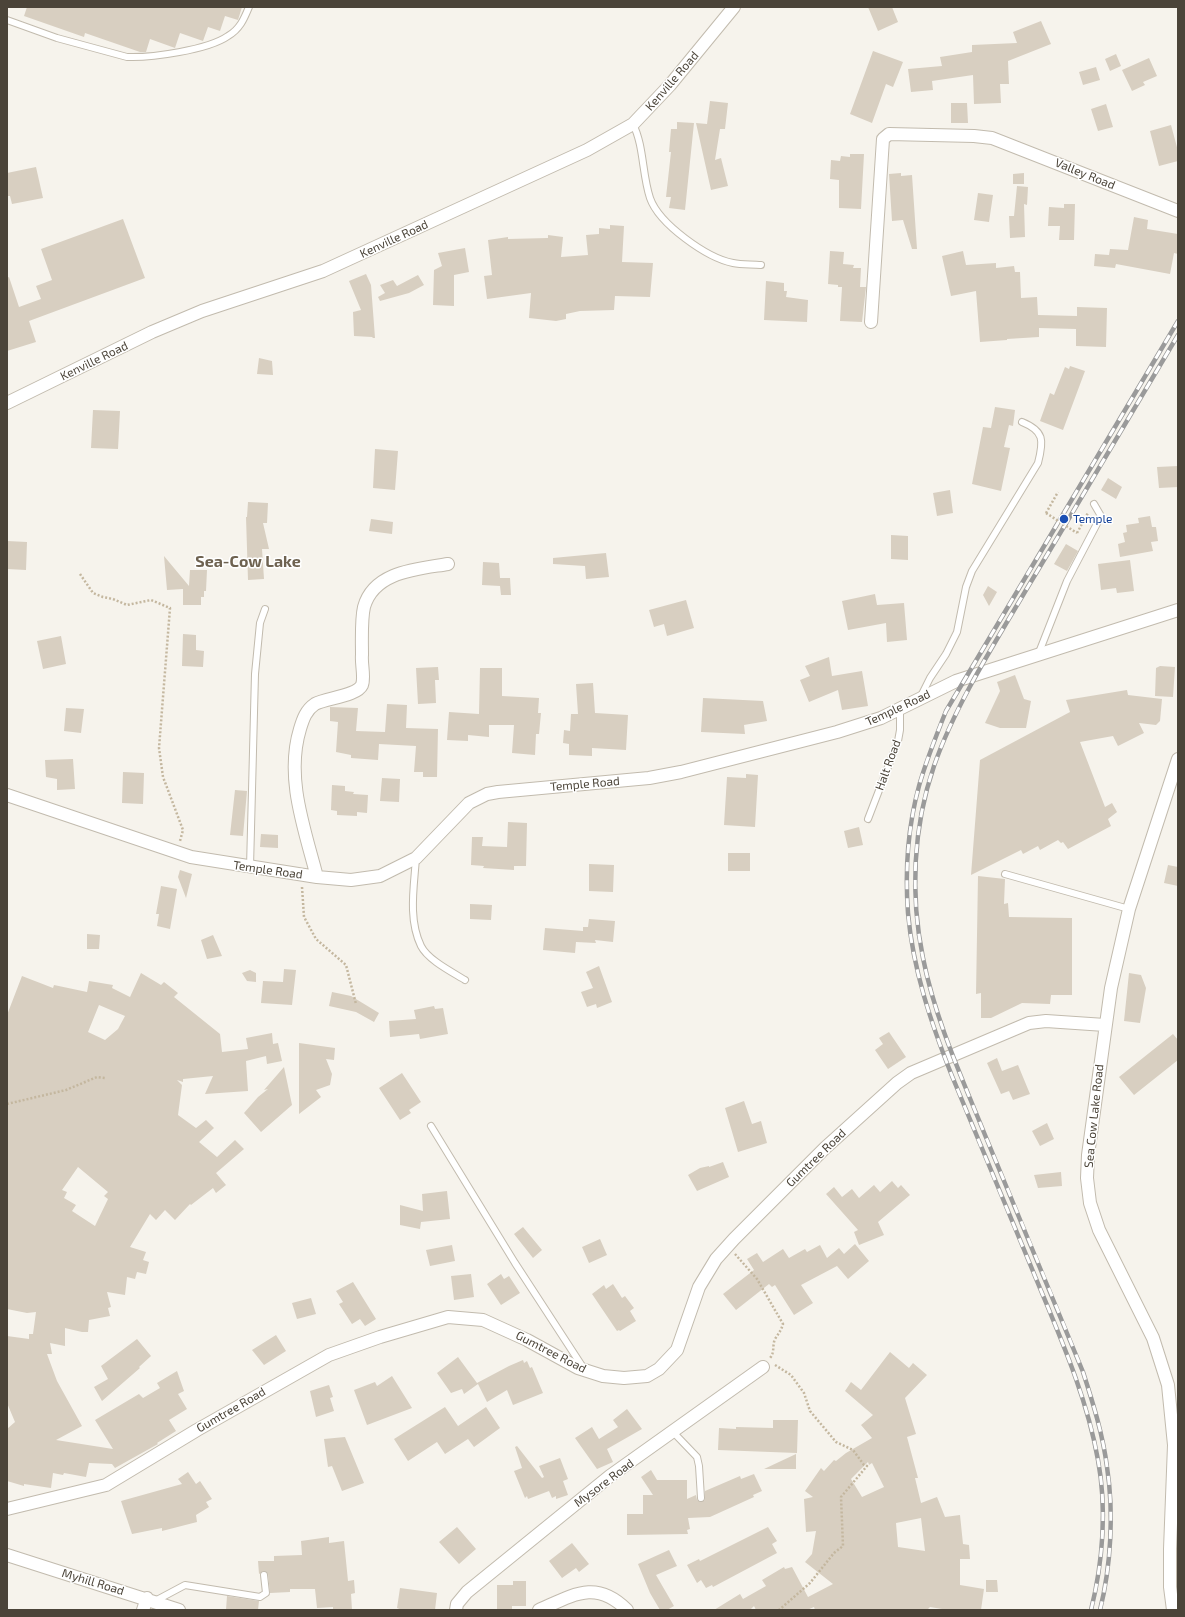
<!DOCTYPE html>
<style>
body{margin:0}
#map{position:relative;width:1185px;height:1617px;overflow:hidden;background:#f6f3ec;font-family:"Exo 2",sans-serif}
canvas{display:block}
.frame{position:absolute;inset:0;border:8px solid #4b4439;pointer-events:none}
</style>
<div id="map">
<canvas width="1185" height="1617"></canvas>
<div class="frame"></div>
</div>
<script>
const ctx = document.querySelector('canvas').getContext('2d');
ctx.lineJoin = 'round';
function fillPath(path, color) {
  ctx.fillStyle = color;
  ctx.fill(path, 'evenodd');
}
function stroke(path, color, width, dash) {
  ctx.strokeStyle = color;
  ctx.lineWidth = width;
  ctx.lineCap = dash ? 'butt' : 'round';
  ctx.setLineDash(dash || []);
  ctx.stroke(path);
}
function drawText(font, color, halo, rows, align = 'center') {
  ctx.font = font + ' "Exo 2",sans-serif';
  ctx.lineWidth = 3;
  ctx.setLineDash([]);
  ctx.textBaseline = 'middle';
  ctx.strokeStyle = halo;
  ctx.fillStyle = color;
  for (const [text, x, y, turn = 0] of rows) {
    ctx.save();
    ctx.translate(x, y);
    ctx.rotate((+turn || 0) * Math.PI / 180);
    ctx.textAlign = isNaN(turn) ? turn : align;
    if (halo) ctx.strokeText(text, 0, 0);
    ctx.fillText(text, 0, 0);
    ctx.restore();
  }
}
const building = new Path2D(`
 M27 7H242L238 20 225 16 220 31 208 27 203 41 180 33 175 48 150 39 146 52H140L85 33 84 37 24 16Z
 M868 7H892L898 22 878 31Z
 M1041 21 1051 44 1008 61 1009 84H1000L1001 103 974 104 973 75 932 81 933 90 911 92 908 69 942 66 940 57 972 52V45L1017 43 1013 32Z
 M873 51 903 62 893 87 886 84 872 123 850 114Z
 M1116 54 1121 66 1110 71 1105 59Z
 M1149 58 1157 76 1143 82 1145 85 1132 91 1122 70Z
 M1096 67 1100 80 1083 85 1079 72Z
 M710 101 728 103 725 129H720L715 160 721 158 728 186 711 190 696 123 707 124Z
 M951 103H967L968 123H951Z
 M1106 104 1113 127 1098 131 1091 109Z
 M677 122 694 123 685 210 669 208 671 197H666L671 152H669L671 129H677Z
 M1171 125 1178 151V161L1159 166 1150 131Z
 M850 154H864L861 209 839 208V180L830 179 831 160 840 161 841 156 850 157Z
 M36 167 43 198 12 204 10 196H7V173Z
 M901 173V176L912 175 917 249H912L903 220 892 221 889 174Z
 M1024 173V184H1013V174Z
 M1017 186 1028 187 1027 205 1024 204 1025 237 1010 238 1009 216H1014Z
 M978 193 993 195 989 222 974 220Z
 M1064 204H1075L1074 240H1059L1060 226H1048L1049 207 1064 208Z
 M1134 217 1148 220 1147 229 1178 234V254L1174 253 1170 274 1116 264 1115 268 1094 266 1095 254 1109 255 1110 249 1128 250Z
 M123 219 145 278 29 321 36 342 7 351V278L9 277 19 307 41 299 36 286 52 280 41 249Z
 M610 225 624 226 622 262 653 263 650 297 615 296 614 310 580 311 566 314V319L556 321 529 318 531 293 487 299 484 276 492 275 488 240 508 237V239L548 238V235L563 237 561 257 588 255 586 235 599 234V228L610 229Z
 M465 248 469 272 454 275V306L433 305 434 270 442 266 438 253Z
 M830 251 844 252 843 264 854 265 853 268H861L860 287H866L862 322 840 321 842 287H838V285L828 284Z
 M963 251 966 265 996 263V268L1014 266 1015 272H1020L1021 298 1037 297 1038 315 1077 316V307L1107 308 1106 347 1076 346V329L1039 328V337L1007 339V340L980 342 976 291 951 296 942 256Z
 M366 274 371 285 375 338H373L372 337 354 336 353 312 361 310 349 281Z
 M418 275 424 285 409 293 380 301 378 297 385 293 380 285 393 280 397 286Z
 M766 281 784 283V291H787L786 297 808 300 807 322 764 320Z
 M259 358 272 361 273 375 257 374Z
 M1070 366 1085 371 1063 430 1040 421 1050 393 1054 395 1065 367 1069 369Z
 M995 407 1015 410 1013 426 1009 425 1004 447 1010 448 1001 491 972 484 983 427 991 428Z
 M93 410 120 411 118 449 91 448Z
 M375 449 398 451 395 490 373 488Z
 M1178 466V487L1159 488 1157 467Z
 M1108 478 1122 487 1116 499 1101 490Z
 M950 490 953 513 937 516 933 493Z
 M248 502 268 503 267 523H263L269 549H262L264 579 248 580 246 517H247Z
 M1150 516 1152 527H1156L1158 541 1151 542 1153 551 1120 557 1118 544 1125 542 1123 533 1127 532 1126 525 1139 523 1138 518Z
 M371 519 393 522 392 534 369 531Z
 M891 535 908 536V560L891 559Z
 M7 541 27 542 26 570 7 569Z
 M1066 544 1078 551 1067 571 1054 564Z
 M606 553 609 577 586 579 585 566 553 564V558Z
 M164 556 189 586 190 570H207L206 591H204V597H201V605H183V589L167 590Z
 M1130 560 1134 591 1117 593 1116 588 1101 590 1098 564Z
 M483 562 499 563 500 578H510L511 595H501L500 586 482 585Z
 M988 586 997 592 989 606 983 595Z
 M875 594 877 605 904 603 907 640 887 642 886 623 848 630 842 601Z
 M686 600 694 628 667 636 664 624 654 627 649 610Z
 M183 634 196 635V650L204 651 203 667 182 666Z
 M61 636 66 664 43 669 37 641Z
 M829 657 832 676 862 671 868 706 842 710 838 690 809 702 800 680 810 676 805 666Z
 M1160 666 1175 667 1173 697 1155 696 1156 668Z
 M438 667 439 680H435L436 703 418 704 416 668Z
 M480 668H502V696L539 698 538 713H541L539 734H536L535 755 512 753 514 725H489V737L468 735V741L447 740 449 712 479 714Z
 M1015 675 1024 699 1031 701 1026 728H1000L985 723 1000 691 997 682Z
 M593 683 595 713 628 715 626 750 592 748V756L569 755V744L563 743 564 730 570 731 571 714H578L576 684Z
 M1127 690 1128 695 1162 699 1160 721 1156 725 1139 723 1144 733 1118 746 1113 736 1080 742 1105 807 1112 803 1117 812 1108 819 1111 826 1068 849 1063 842 1061 843 1058 840 1040 850 1038 846 1023 854 1021 850 971 875 980 760 1070 712 1066 700Z
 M703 698 763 701 767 721 744 725 745 734 701 732Z
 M387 704 407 705 406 728 438 729 437 777H423V772H414L416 746 379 744 378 760 351 758V755L336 752 338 722 330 721V707L358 708 356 731 385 732Z
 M66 708 84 709 81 733 64 731Z
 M73 759 75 789 57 790V779L46 777 45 760Z
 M123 772 144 773 143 804 122 803Z
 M746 774 758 775 755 827 724 825 727 777 746 778Z
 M382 778 400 779 399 802 380 801Z
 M332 785 345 786V791L354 792 353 794 368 795 367 813 357 812V816L337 815V811L331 810Z
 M235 790 247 791 243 836 230 835Z
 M508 822 527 823 526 866H514V870L483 868 484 866 471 865 472 837H483L482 846 507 847Z
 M859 827 863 845 848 848 844 831Z
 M261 834 278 835V848L260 847Z
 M728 853H750V871H728Z
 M589 864 614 865 613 892 589 891Z
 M1168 865 1178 867V886L1164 883Z
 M180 870 192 874 186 898 178 877Z
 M978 876 1005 879 1004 904 1008 903 1009 917 1072 918V995H1051L1050 1004 1022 1003 991 1018H981V993L976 994Z
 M161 886 177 889 170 929 157 926 159 914H156Z
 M470 904 492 905 491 920 470 919Z
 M589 919 615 921 613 942 595 940 596 943 576 942 575 953 543 950 545 928 583 931V927H588Z
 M87 934 100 935 99 949H87Z
 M213 935 222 956 207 959 201 940Z
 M599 966 612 1002 597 1008 596 1004 587 1007 581 992 593 988 586 972Z
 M284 969 296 970 292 1005 261 1003 263 981 283 982Z
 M250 970 256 973V982L247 981 242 973Z
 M141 973 161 985 164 982 178 993 174 997 220 1034 222 1052 248 1049 246 1038 272 1033 273 1044 278 1043 282 1061 267 1064 266 1056 246 1061 248 1091 205 1094 213 1076 183 1079V1082L177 1080 182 1085 178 1115 196 1128 206 1120 214 1128 199 1142 217 1157 235 1140 244 1149 216 1173 226 1185 216 1193 213 1188 191 1205 190 1204 175 1220 165 1210 156 1220 150 1214 130 1247 146 1252 143 1260 149 1262 146 1274 137 1272 135 1279 127 1277 125 1295 107 1292 111 1307 108 1308 110 1316 89 1320 88 1332H82L65 1328V1346L50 1343 52 1354H47L57 1381 82 1426 56 1440 113 1449 95 1420 139 1394 143 1398 160 1388 157 1383 177 1371 184 1391 178 1394 187 1409 169 1420 176 1431 157 1443 158 1444 115 1468 112 1464 89 1463 86 1477 64 1473 63 1475 53 1473 51 1488 24 1484V1486L7 1481V1429L15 1422 7 1403V1336L29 1339V1334H33L36 1312 27 1313 7 1309V1015L22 976 53 988 54 985 87 992 89 981 113 985 112 988 130 997ZM99 1005 125 1016 118 1029 105 1040 88 1032ZM78 1167 108 1192 104 1196 108 1199 95 1226 72 1211 76 1205 64 1198 67 1192 62 1190Z
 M1129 973 1141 975 1146 988 1140 1023 1124 1021Z
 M332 992 351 996 379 1013 374 1022 356 1012 329 1006Z
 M434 1006 435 1009 443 1008 448 1034 420 1039 419 1034 390 1037 389 1021 416 1019 414 1010Z
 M889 1032 906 1057 888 1069 875 1050 883 1044 879 1038Z
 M1173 1034 1178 1040V1060L1134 1095 1119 1077Z
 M299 1043 335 1048 334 1060 326 1059 332 1074 330 1085 316 1090 321 1097 299 1114Z
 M997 1058 1002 1071 1018 1065 1030 1094 1013 1100 1009 1091 1001 1094 987 1063Z
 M284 1067 292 1105 261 1132 244 1113 258 1097 268 1089 264 1090Z
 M402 1073 421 1102 409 1110 411 1113 400 1120 379 1088Z
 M744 1101 752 1124 761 1121 767 1143 738 1152 725 1108Z
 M1047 1123 1054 1139 1040 1146 1032 1131Z
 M723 1162 729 1177 697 1191 688 1175 700 1168 709 1166V1167Z
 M1061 1172 1062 1186 1038 1188 1034 1175Z
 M892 1181 898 1188 901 1185 910 1195 878 1222 884 1235 859 1245 854 1232 858 1230 826 1194 834 1187 842 1197 852 1189 859 1198 874 1185 880 1192Z
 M447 1191 450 1219 421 1222 420 1229 400 1225V1205L423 1211 422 1194Z
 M523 1227 542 1250 533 1258 514 1234Z
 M600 1239 607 1255 589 1263 582 1247Z
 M855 1244 869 1261 848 1279 837 1266 801 1285 813 1303 794 1315 775 1285 772 1287 769 1284 736 1310 723 1294 754 1270 747 1259 757 1253 763 1262 783 1249 789 1258 805 1249 807 1252 820 1245 827 1258 839 1248 844 1254Z
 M452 1245 455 1261 430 1266 426 1250Z
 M471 1274 474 1297 454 1300 451 1276Z
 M501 1274 504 1279 509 1276 520 1293 501 1305 487 1284Z
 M353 1282 376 1319 365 1326 360 1319 352 1324 339 1304 343 1302 336 1291Z
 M613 1284 622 1298 625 1296 634 1308 630 1311 636 1321 620 1331 619 1330 617 1331 592 1294 604 1285 606 1289Z
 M311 1298 316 1314 297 1319 292 1303Z
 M276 1335 286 1351 264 1365 252 1350Z
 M137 1339 151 1356 139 1367 140 1368 102 1401 94 1387 108 1379 101 1366Z
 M890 1352 909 1368 913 1363 927 1375 905 1398 916 1434 907 1437 918 1478H915L921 1503 937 1497 945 1517 960 1515 963 1544 969 1545 970 1559H960V1585L984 1589 981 1610H948L930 1607 927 1610H843L842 1609 815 1610 814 1607 807 1610H756L754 1606 750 1610H714L740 1594 743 1599 766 1586 762 1580 784 1567 785 1569 792 1567 808 1597 833 1584 805 1562 812 1554 816 1531 806 1532 804 1499 813 1497 805 1491 821 1468 824 1471 834 1460 836 1461 846 1453 872 1438 861 1425 873 1415 845 1391 851 1382 861 1390ZM868 1462 869 1465 872 1463 884 1487 862 1497 851 1479ZM921 1518 925 1551 898 1547 896 1523Z
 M458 1357 477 1383 509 1366 523 1360 524 1363 527 1361 530 1368 532 1367 543 1393 513 1405 507 1390 487 1402 478 1384 464 1394 462 1389 451 1393 437 1373Z
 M392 1376 412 1408 367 1425 354 1390 375 1382 377 1386Z
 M329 1385 333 1397 330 1398 334 1411 316 1417 310 1391Z
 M445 1407 458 1426 486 1407 500 1428 474 1447 468 1439 445 1454 437 1442 408 1461 394 1439Z
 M627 1409 642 1429 607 1449 613 1462 597 1469 575 1438 592 1427 599 1439 618 1427 613 1420Z
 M773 1420H798L797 1453 718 1450 719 1428 736 1429V1427L773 1428Z
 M345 1437 364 1483 342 1491 332 1466 328 1467 324 1439Z
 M517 1446 542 1478 544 1477 539 1466 560 1458 568 1479 563 1481 568 1495 556 1499V1496L552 1498 549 1491 528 1499 527 1496 525 1498 514 1471 522 1468 515 1447Z
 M796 1454V1469H764Z
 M651 1470 657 1480H687V1499L696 1495 697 1500 701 1502 705 1500V1491L740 1476 741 1479 754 1474 762 1491 753 1495 754 1497 710 1517 688 1518 690 1529 687 1530 688 1534 627 1535V1514H643V1495H653L641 1477Z
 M188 1472 196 1484 200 1481 212 1499 206 1502 209 1507 196 1515 197 1522 162 1531V1528L132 1534 121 1501 182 1484 178 1479Z
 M457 1527 476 1549 459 1564 439 1542Z
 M768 1527 777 1541 772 1544 777 1553 713 1587 712 1585 706 1588 701 1580 697 1583 687 1565 699 1559 700 1561Z
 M329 1537V1543L344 1541 348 1581 354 1580 355 1593 351 1594 352 1610H333V1607L317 1608 315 1589H290V1592L270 1593 268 1574 264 1571 259 1574 258 1561H274V1556L302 1555 301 1541Z
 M572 1543 589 1564 579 1572 576 1568 562 1578 549 1561Z
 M669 1550 677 1566 656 1575 674 1606 667 1610H660L650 1593 638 1564Z
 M986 1580H997L998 1592H986Z
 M513 1581H526V1606H512V1610H497V1585H513Z
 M400 1588 437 1593 435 1610H402L397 1608Z
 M227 1596 259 1601 258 1610H226Z`);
const path = new Path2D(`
 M1046 513 1058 492
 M1077 533 1088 513
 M80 574 93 593 103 597 113 599 127 605 151 600 170 608 159 748 163 777 183 830 180 841
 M302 887 304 917 316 939 346 965 356 1004
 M7 1104 66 1090 97 1077 105 1078
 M735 1254 757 1279 783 1324C781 1331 778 1334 775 1339 772 1346 775 1352 770 1358
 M775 1365 791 1375 804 1393 810 1411 836 1442 853 1450 864 1465 867 1466 841 1497 843 1546 834 1553 810 1583 779 1610`);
const lane = new Path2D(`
 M7 20 57 38 127 57C151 58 208 50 228 36 240 29 244 19 249 7
 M633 124C644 146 642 174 650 198 659 224 707 258 733 263 742 265 752 264 761 265
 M1038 655 1067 581 1101 516 1094 504
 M920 698 930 678 946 654 957 632 966 587 972 571 1038 463C1044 440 1044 431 1022 422
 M868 819 898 741 900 730V709
 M416 858C414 887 408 919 421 946 428 960 452 972 465 980
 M250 867 255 674 260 623 265 609
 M1005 874 1129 909
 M431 1126 515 1263 584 1369
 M673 1432 697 1457 699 1466 701 1498
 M155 1601 185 1585 260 1597 266 1593 264 1575`);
const street = new Path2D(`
 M871 322 883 139 889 134 974 136 992 138 1178 211
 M7 403 152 332 202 311 323 271 587 150 633 124 670 85 734 7
 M7 795 191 857 317 877 351 880 380 876 416 858 469 803 487 794 498 792 649 778 681 772 837 732 881 718 956 681 1178 610
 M317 877C305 830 285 778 300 729 303 719 306 710 315 704 326 698 357 696 362 685 365 677 361 664 362 655 362 641 361 620 364 607 374 571 418 569 448 564
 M7 1509 106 1485 197 1430 329 1355 380 1337 448 1317 483 1320 527 1340 578 1368 603 1376 624 1378 647 1376 659 1369 677 1350 699 1287 716 1259 734 1239 825 1148 897 1083 911 1073 1029 1023 1046 1021 1105 1025
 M7 1555 179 1610
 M143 1610 147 1598
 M456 1610 457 1604 467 1592 610 1476 763 1367
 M539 1610C573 1595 596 1579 627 1610
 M1173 1610 1170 1587V1549L1174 1445 1168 1385 1153 1338 1099 1230 1090 1203 1087 1178 1088 1155 1111 988 1129 909 1178 759`);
const rail = new Path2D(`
 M1091 1610C1103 1562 1107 1508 1098 1460 1086 1392 1056 1328 1030 1264 1004 1202 978 1139 952 1076 931 1023 913 970 908 913 905 872 908 826 919 786 926 761 936 736 946 711L1178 321
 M1100 1610C1111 1566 1114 1512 1107 1467 1103 1435 1093 1403 1083 1372 1051 1293 1018 1214 985 1135 962 1078 935 1019 923 958 910 895 913 827 934 766 955 705 996 641 1029 585 1079 502 1128 419 1178 335`);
const pathBridge = new Path2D(`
 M1046 513 1077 533`);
const markers = [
 [1064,519,5,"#1a4fb4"]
];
const streetNames = [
 ["Kenville Road",672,81,-49],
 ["Valley Road",1085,174,22],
 ["Kenville Road",394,239,-25],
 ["Kenville Road",94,361,-26],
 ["Temple Road",898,708,-25],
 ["Halt Road",888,765,-70],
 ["Temple Road",585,784,-5],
 ["Temple Road",268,870,8],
 ["Sea Cow Lake Road",1094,1116,-84],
 ["Gumtree Road",816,1158,-44],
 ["Gumtree Road",551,1352,27],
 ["Gumtree Road",231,1410,-30],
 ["Mysore Road",604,1483,-37],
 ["Myhill Road",93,1582,17]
];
const transitNames = [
 ["Temple",1073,519]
];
const districtNames = [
 ["Sea-Cow Lake",248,562]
];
fillPath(building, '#d8cfc1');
stroke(lane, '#c2bbae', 8);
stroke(street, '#c2bbae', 14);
stroke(path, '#c4b79f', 2.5, [2, 2]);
stroke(lane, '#fff', 6);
stroke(street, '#fff', 12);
stroke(rail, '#9a9a9a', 4.5);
stroke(rail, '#fff', 3, [9]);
stroke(pathBridge, '#c4b79f', 2.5, [2, 2]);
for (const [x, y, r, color] of markers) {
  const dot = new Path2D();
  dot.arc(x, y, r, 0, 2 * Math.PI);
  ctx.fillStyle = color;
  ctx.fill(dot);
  stroke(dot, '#fff', 1.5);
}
drawText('12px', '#4b4439', '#fff', streetNames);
drawText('12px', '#164399', '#fff', transitNames, 'left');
drawText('bold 16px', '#6e6250', '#fff', districtNames);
</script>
